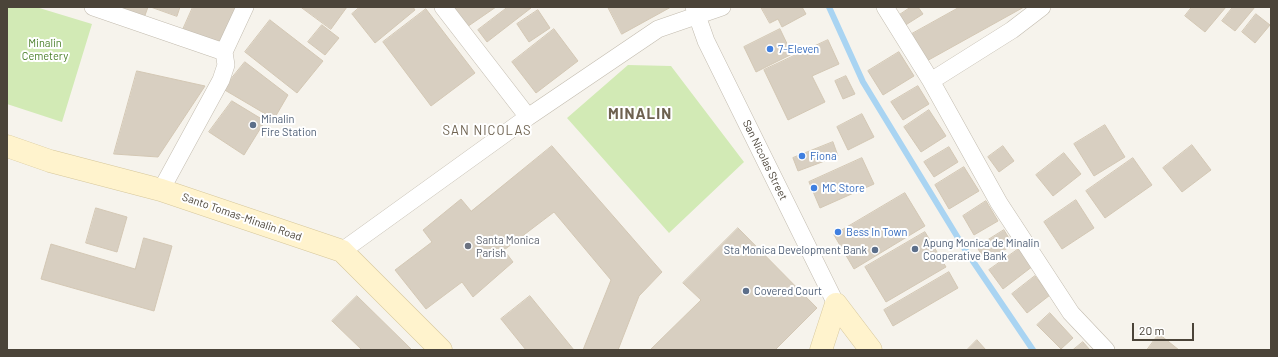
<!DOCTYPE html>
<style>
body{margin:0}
#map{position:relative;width:1278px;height:357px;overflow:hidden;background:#f6f3ec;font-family:Barlow,sans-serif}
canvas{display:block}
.frame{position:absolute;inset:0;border:8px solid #4b4439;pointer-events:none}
.scale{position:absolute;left:1132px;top:323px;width:62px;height:18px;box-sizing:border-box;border:2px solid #4b4439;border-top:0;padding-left:5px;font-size:12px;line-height:14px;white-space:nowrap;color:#4b4439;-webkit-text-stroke:3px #fff;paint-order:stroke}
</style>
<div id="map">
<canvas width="1278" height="357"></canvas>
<div class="frame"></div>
<div class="scale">20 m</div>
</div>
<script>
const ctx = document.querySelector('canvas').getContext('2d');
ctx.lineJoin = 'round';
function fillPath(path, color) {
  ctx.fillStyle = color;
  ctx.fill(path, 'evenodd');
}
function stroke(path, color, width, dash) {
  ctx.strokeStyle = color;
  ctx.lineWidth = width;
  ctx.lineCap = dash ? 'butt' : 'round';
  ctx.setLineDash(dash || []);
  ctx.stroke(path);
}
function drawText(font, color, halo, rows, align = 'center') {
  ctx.font = font + ' Barlow,sans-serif';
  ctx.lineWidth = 4;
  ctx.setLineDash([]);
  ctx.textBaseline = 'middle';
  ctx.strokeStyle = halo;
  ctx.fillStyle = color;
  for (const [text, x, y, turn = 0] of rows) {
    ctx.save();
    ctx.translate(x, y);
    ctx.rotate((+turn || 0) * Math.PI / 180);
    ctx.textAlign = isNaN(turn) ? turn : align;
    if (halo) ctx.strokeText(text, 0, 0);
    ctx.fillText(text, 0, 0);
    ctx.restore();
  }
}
const green = new Path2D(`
 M7 7H36L92 24 62 122 7 104Z
 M628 65 671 66 744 162 669 233 567 118Z`);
const stream = new Path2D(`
 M829 7 863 82 966 251 1033 350`);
const building = new Path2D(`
 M112 7H148L144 18Z
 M151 7H180L177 16Z
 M193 7H238L219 50 181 34Z
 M301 7H347L331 29Z
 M360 7H413L415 10 375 43 352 14Z
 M450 7H496L464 29Z
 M508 7 531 8 487 42 478 30Z
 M608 7H671L622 34Z
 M761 7H802L806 14 782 27 778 19 770 23Z
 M911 7H918L923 14 904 26 898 16Z
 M960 7H1024L925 62 910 35Z
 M1192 7H1226L1205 32 1185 16Z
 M1233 7H1255L1235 31 1222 21Z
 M426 9 475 73 431 106 383 42Z
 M538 10 550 28 529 42 517 24Z
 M1256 14 1270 25 1255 43 1242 32Z
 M270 20 323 61 297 93 245 52Z
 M322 25 339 38 325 55 308 42Z
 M554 29 578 61 536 93 512 62Z
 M780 29 792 54 756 72 744 47Z
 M828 40 839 64 812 76 825 102 788 120 764 70Z
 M899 52 914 76 883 95 868 71Z
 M245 62 288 95 274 119 223 89Z
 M137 71 205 86 158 157 114 154Z
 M846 76 855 94 843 99 835 81Z
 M918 86 929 104 903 120 891 102Z
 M232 101 265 121 244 155 209 132Z
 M929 110 946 136 921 152 904 127Z
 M862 114 874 137 848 150 837 127Z
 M1105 125 1125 157 1094 176 1074 144Z
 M833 142 838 156 798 171 793 158Z
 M1192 145 1211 170 1182 192 1163 168Z
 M552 146 662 272 639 296 618 350H583L611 280 554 212 504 250 513 262 473 297 462 282 426 309 395 270 432 242 423 230 461 199 471 211Z
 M1003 146 1014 161 999 172 988 157Z
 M949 147 958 162 934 177 924 162Z
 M1064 153 1081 174 1053 196 1036 175Z
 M862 158 874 184 820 208 809 182Z
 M1133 158 1152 185 1105 218 1086 191Z
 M964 167 979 191 949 209 935 185Z
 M905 193 925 226 854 269 834 235Z
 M1076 200 1094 228 1062 249 1044 222Z
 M986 201 998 221 974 235 963 216Z
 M96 208 127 217 117 252 86 243Z
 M738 228 817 308 775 350H650L701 300 683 283Z
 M1004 230 1013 245 985 261 977 247Z
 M925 232 946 267 886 302 865 267Z
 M144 238 172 246 154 311 41 279 51 244 135 269Z
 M1020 248 1033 266 1003 289 989 270Z
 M949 272 958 288 893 326 884 310Z
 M1035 276 1050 295 1027 313 1012 294Z
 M357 296 412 350H362L332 321Z
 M530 296 574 350H526L501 319Z
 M1050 313 1073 338 1061 349 1037 325Z
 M1159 334 1179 350H1147Z
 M977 340 986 350H967Z
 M1083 342 1090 350H1073Z`);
const street = new Path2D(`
 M93 7 224 52
 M443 7 528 117
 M694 7 706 41 836 304
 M885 7 931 81 999 203 1071 313 1106 350
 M931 81 1012 30 1042 7
 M161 190 221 80 226 65 224 52 245 7
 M342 251 528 117 658 29 722 7`);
const secondary = new Path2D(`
 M7 146 50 161 161 190 342 251 441 350
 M836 304 871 350
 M821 350 836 304`);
const markers = [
 [770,49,4,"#3f7fe0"],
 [253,125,4,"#5c6f8a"],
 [802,156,4,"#3f7fe0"],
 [814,188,4,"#3f7fe0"],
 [838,232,4,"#3f7fe0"],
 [468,246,4,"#6b7280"],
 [915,249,4,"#5c6f8a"],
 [875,250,4,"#5c6f8a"],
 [746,291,4,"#5c6f8a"]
];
const parkNames = [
 ["Minalin",45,43],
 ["Cemetery",45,56]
];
const shopNames = [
 ["7-Eleven",778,49],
 ["Fiona",810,156],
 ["MC Store",822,188],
 ["Bess In Town",846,232]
];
const serviceNames = [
 ["Minalin",261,119],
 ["Fire Station",261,132],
 ["Apung Monica de Minalin",923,243],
 ["Cooperative Bank",923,256],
 ["Sta Monica Development Bank",867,250,"right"],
 ["Covered Court",754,291]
];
const streetNames = [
 ["San Nicolas Street",765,160,64],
 ["Santo Tomas-Minalin Road",242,217,19]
];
const worshipNames = [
 ["Santa Monica",476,240],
 ["Parish",476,253]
];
const quarterNames = [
 ["SAN NICOLAS",487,131]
];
const districtNames = [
 ["MINALIN",640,114]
];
fillPath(green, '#d2eab5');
stroke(stream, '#a9d4f2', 6);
fillPath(building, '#d8cfc1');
stroke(building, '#d3c7b4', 1);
stroke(street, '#c2bbae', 18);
stroke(secondary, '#d6c79b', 23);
stroke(street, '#fff', 17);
stroke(secondary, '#fff3cd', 22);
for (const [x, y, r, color] of markers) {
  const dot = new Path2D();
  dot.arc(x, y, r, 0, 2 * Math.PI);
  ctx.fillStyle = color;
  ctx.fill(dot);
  stroke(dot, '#fff', 1.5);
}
drawText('11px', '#4a7f2a', '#fff', parkNames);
drawText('11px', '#366cbe', '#fff', shopNames, 'left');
drawText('11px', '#4e5e75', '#fff', serviceNames, 'left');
drawText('11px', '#4b4439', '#fff', streetNames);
drawText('11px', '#5b616d', '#fff', worshipNames, 'left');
ctx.letterSpacing = '1px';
drawText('13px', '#6e6250', '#fff', quarterNames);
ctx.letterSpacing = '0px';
ctx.letterSpacing = '1px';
drawText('bold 15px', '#6e6250', '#fff', districtNames);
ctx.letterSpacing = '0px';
</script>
